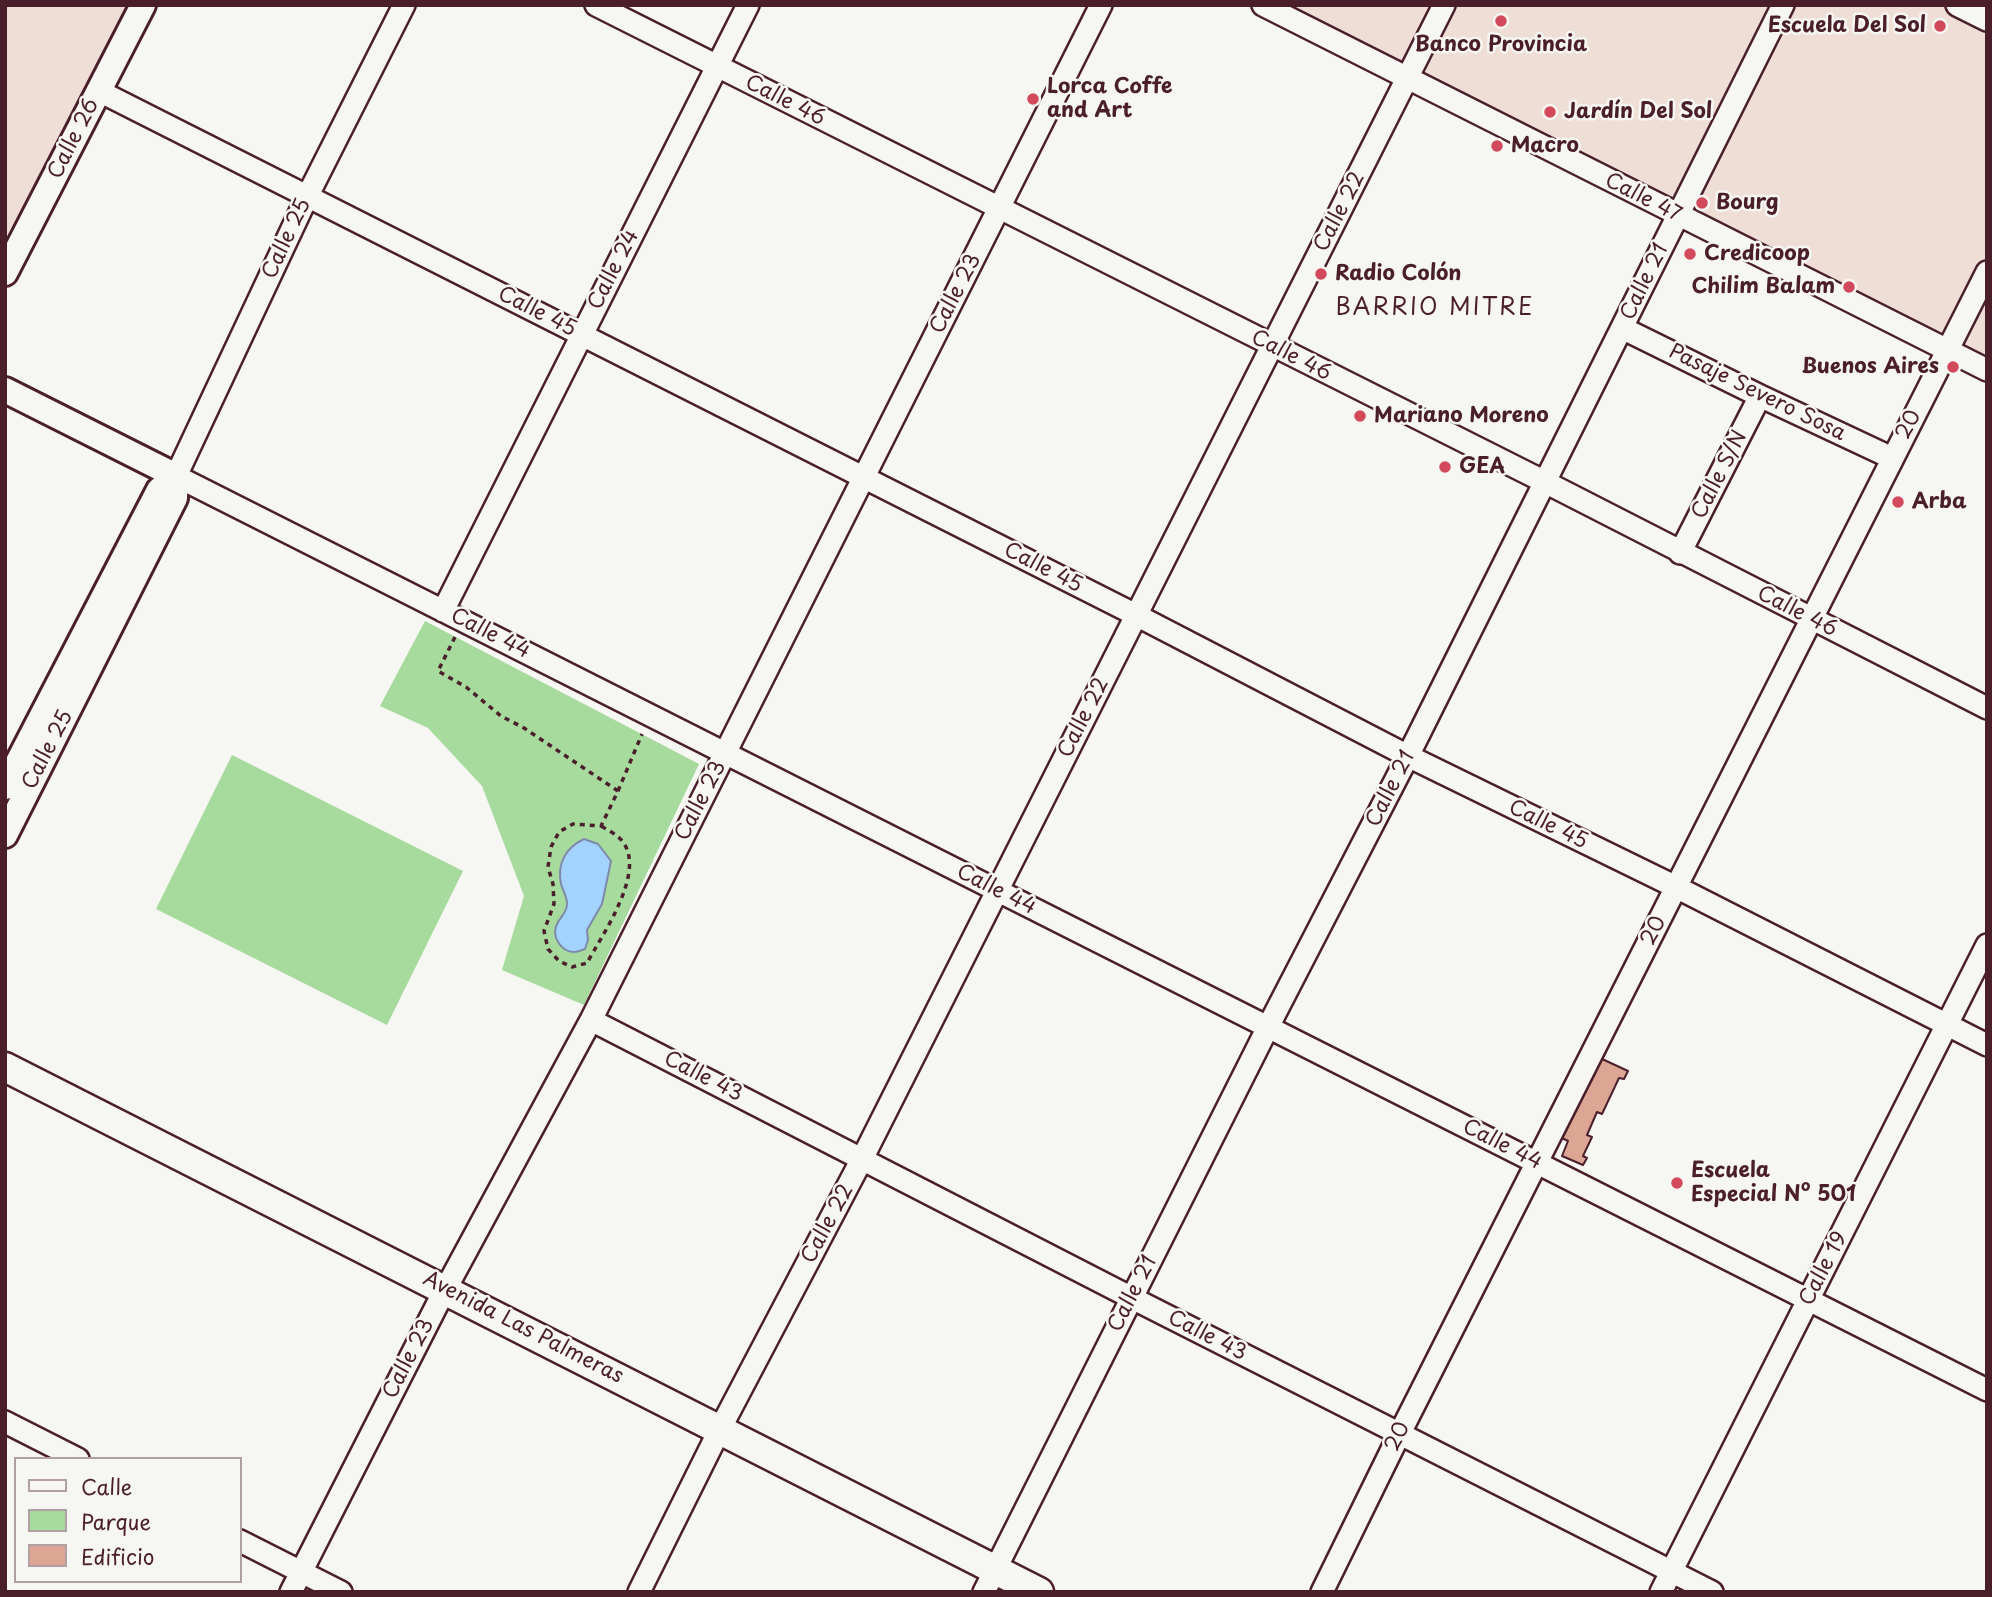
<!DOCTYPE html>
<meta charset="utf-8">
<style>
body{margin:0}
#map{position:relative;width:1992px;height:1597px;overflow:hidden;background:#f6f6f2;font-family:"Playpen Sans",sans-serif}
canvas{display:block}
.frame{position:absolute;inset:0;border:7px solid #4a1f2b;pointer-events:none}
.legend{position:absolute;left:14px;top:1457px;width:228px;height:126px;box-sizing:border-box;background:#f6f6f2;border:2px solid #b1a0a2;margin:0;padding:9px 12px;list-style:none;font-size:21px;color:#4a1f2b}
.legend li{display:flex;align-items:center;gap:14px;height:35px}
.legend b{width:35px;border:2px solid #b1a0a2}
</style>
<div id="map">
<canvas width="1992" height="1597"></canvas>
<div class="frame"></div>
<ul class="legend">
<li><b style="height:9px;background:#f6f6f2"></b>Calle</li>
<li><b style="height:19px;background:#a7da9d"></b>Parque</li>
<li><b style="height:19px;background:#dda694"></b>Edificio</li>
</ul>
</div>
<script>
const ctx = document.querySelector('canvas').getContext('2d');
ctx.lineJoin = 'round';
function fillPath(path, color) {
  ctx.fillStyle = color;
  ctx.fill(path, 'evenodd');
}
function stroke(path, color, width, dash) {
  ctx.strokeStyle = color;
  ctx.lineWidth = width;
  ctx.lineCap = dash ? 'butt' : 'round';
  ctx.setLineDash(dash || []);
  ctx.stroke(path);
}
function drawText(font, color, halo, rows, align = 'center') {
  ctx.font = font + ' "Playpen Sans",sans-serif';
  ctx.lineWidth = 5;
  ctx.setLineDash([]);
  ctx.textBaseline = 'middle';
  ctx.strokeStyle = halo;
  ctx.fillStyle = color;
  for (const [text, x, y, turn = 0] of rows) {
    ctx.save();
    ctx.translate(x, y);
    ctx.rotate((+turn || 0) * Math.PI / 180);
    ctx.textAlign = isNaN(turn) ? turn : align;
    if (halo) ctx.strokeText(text, 0, 0);
    ctx.fillText(text, 0, 0);
    ctx.restore();
  }
}
const built = new Path2D(`
 M5 5H127L5 240Z
 M1267 5H1957L1987 20V366Z`);
const green = new Path2D(`
 M425 621 699 764 584 1005 502 970 524 896 482 786 428 728 380 706Z
 M232 755 463 871 387 1025 156 909Z`);
const water = new Path2D(`
 M584 839 598 844 611 861 602 904 587 930 588 940 585 949C582 950 578 952 574 952 561 952 551 936 557 924 560 917 566 914 567 905 568 899 563 891 561 884 557 864 565 848 584 839Z`);
const building = new Path2D(`
 M1600 1058 1628 1071 1624 1079 1619 1078 1602 1114 1597 1112 1587 1135 1592 1137 1583 1156 1587 1158 1583 1165 1562 1156 1568 1141 1558 1136Z`);
const path = new Path2D(`
 M455 637 438 671 466 687 501 716 524 728 618 791 601 826 573 824 559 832 551 847 548 867 553 884 554 904 544 931 548 949 559 961 572 967 587 963C602 935 646 873 623 842 618 835 608 830 601 826
 M618 791 642 734`);
const minor = new Path2D(`
 M404 5 307 197 176 476 1987 1390
 M596 5 1545 482 1987 708
 M1263 5 1987 370
 M1957 5 1987 20
 M99 91 1136 615 1408 756 1676 887 1987 1045
 M1622 328 1760 396 1892 458
 M1680 553 1760 396
 M443 611 748 5
 M591 1020 1132 1298 1712 1592
 M5 1422 78 1459
 M240 1541 341 1592
 M291 1592 437 1305 591 1020 1101 5
 M639 1592 720 1429 862 1159 1444 5
 M984 1592 1268 1027 1408 756 1783 5
 M1322 1592 1400 1433 1987 272
 M1661 1592 1987 945`);
const tertiary = new Path2D(`
 M5 273 143 5
 M5 390 176 476
 M5 787 159 490 176 476
 M5 835 175 498 176 476`);
const secondary = new Path2D(`
 M5 1067 1039 1592`);
const markers = [
 [1501,21,7,"#d1495b"],
 [1940,26,7,"#d1495b"],
 [1033,99,7,"#d1495b"],
 [1550,112,7,"#d1495b"],
 [1497,146,7,"#d1495b"],
 [1702,203,7,"#d1495b"],
 [1690,254,7,"#d1495b"],
 [1321,274,7,"#d1495b"],
 [1849,287,7,"#d1495b"],
 [1953,367,7,"#d1495b"],
 [1360,416,7,"#d1495b"],
 [1445,467,7,"#d1495b"],
 [1898,502,7,"#d1495b"],
 [1677,1183,7,"#d1495b"]
];
const poiNames = [
 ["Escuela Del Sol",1926,26,"right"],
 ["Banco Provincia",1501,45,"center"],
 ["Lorca Coffe",1047,87],
 ["and Art",1047,111],
 ["Jardín Del Sol",1564,112],
 ["Macro",1511,146],
 ["Bourg",1716,203],
 ["Credicoop",1704,254],
 ["Radio Colón",1335,274],
 ["Chilim Balam",1835,287,"right"],
 ["Buenos Aires",1939,367,"right"],
 ["Mariano Moreno",1374,416],
 ["GEA",1459,467],
 ["Arba",1912,502],
 ["Escuela",1691,1171],
 ["Especial Nº 501",1691,1195]
];
const streetNames = [
 ["Calle 46",785,101,27],
 ["Calle 26",74,139,-63],
 ["Calle 47",1643,198,27],
 ["Calle 22",1340,212,-63],
 ["Calle 25",287,239,-65],
 ["Calle 24",614,270,-63],
 ["Calle 21",1645,282,-64],
 ["Calle 23",956,294,-63],
 ["Calle 45",537,312,27],
 ["Calle 46",1291,356,27],
 ["Pasaje Severo Sosa",1757,393,26],
 ["20",1909,425,-63],
 ["Calle S/N",1720,475,-63],
 ["Calle 45",1043,568,27],
 ["Calle 46",1797,612,27],
 ["Calle 44",490,634,27],
 ["Calle 22",1084,718,-63],
 ["Calle 25",48,750,-63],
 ["Calle 21",1391,789,-63],
 ["Calle 23",701,801,-63],
 ["Calle 45",1548,825,26],
 ["Calle 44",996,890,27],
 ["20",1654,931,-63],
 ["Calle 43",703,1077,27],
 ["Calle 44",1502,1145,27],
 ["Calle 22",828,1224,-62],
 ["Calle 19",1824,1269,-63],
 ["Calle 21",1133,1294,-63],
 ["Avenida Las Palmeras",523,1328,27],
 ["Calle 43",1207,1336,27],
 ["Calle 23",409,1359,-63],
 ["20",1398,1437,-64]
];
const neighbourhoodNames = [
 ["BARRIO MITRE",1435,309]
];
fillPath(built, '#eeded6');
fillPath(green, '#a7da9d');
fillPath(water, '#a2d2fe');
stroke(water, '#7f8aaa', 2);
fillPath(building, '#dda694');
stroke(building, '#4a1f2b', 2);
stroke(minor, '#4a1f2b', 26);
stroke(tertiary, '#4a1f2b', 30);
stroke(secondary, '#4a1f2b', 33);
stroke(path, '#4a1f2b', 3.5, [5, 5]);
stroke(minor, '#f6f6f2', 21);
stroke(tertiary, '#f6f6f2', 24);
stroke(secondary, '#f6f6f2', 28);
for (const [x, y, r, color] of markers) {
  const dot = new Path2D();
  dot.arc(x, y, r, 0, 2 * Math.PI);
  ctx.fillStyle = color;
  ctx.fill(dot);
  stroke(dot, '#f6f6f2', 2.5);
}
drawText('bold 21px', '#4a1f2b', '#f6f6f2', poiNames, 'left');
drawText('21px', '#4a1f2b', '#f6f6f2', streetNames);
ctx.letterSpacing = '2px';
drawText('23px', '#4a1f2b', '#f6f6f2', neighbourhoodNames);
ctx.letterSpacing = '0px';
</script>
